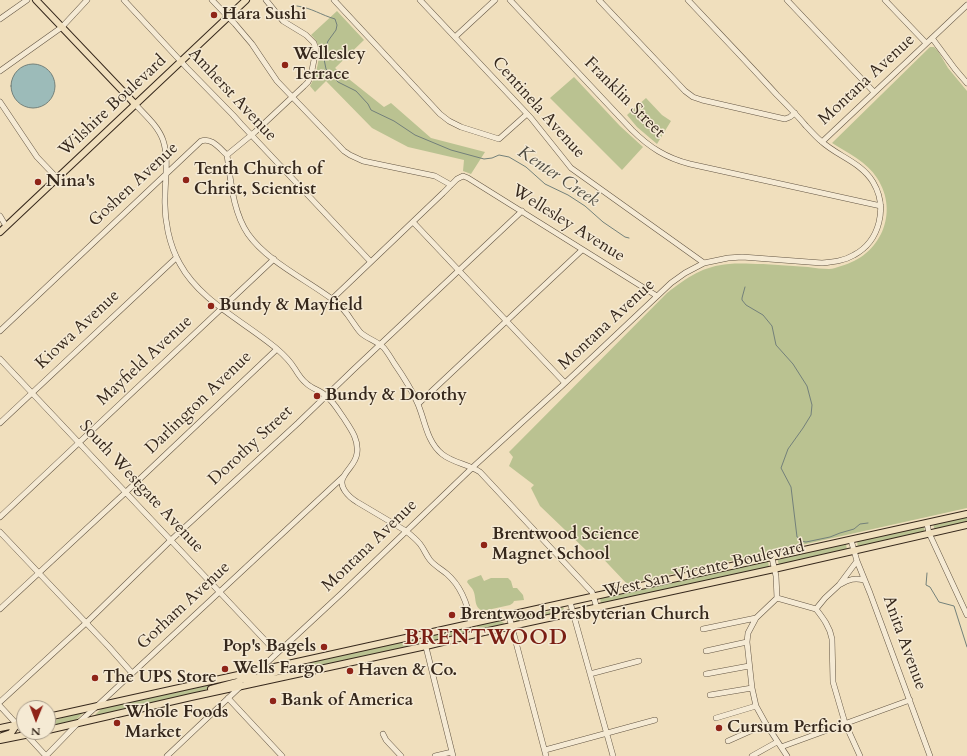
<!DOCTYPE html>
<style>
body{margin:0}
#map{position:relative;width:967px;height:756px;overflow:hidden;background:#f0dfbd;font-family:Cardo,serif}
canvas{display:block}
.north{position:absolute;left:16px;top:700px;width:40px;height:40px;box-sizing:border-box;background:#f5ead4;border:1px solid #a99c8a;border-radius:50%;rotate:181deg;font-size:11px;font-weight:700;line-height:16px;text-align:center;color:#36281c}
.north::after{content:'';display:block;margin:auto;width:14px;height:18px;background:#8f2418;clip-path:polygon(50% 0,100% 100%,50% 72%,0 100%)}
</style>
<div id="map">
<canvas width="967" height="756"></canvas>
<div class="north">N</div>
</div>
<script>
const ctx = document.querySelector('canvas').getContext('2d');
ctx.lineJoin = 'round';
function fillPath(path, color) {
  ctx.fillStyle = color;
  ctx.fill(path, 'evenodd');
}
function stroke(path, color, width, dash) {
  ctx.strokeStyle = color;
  ctx.lineWidth = width;
  ctx.lineCap = dash ? 'butt' : 'round';
  ctx.setLineDash(dash || []);
  ctx.stroke(path);
}
function drawText(font, color, halo, rows, align = 'center') {
  ctx.font = font + ' Cardo,serif';
  ctx.lineWidth = 3;
  ctx.setLineDash([]);
  ctx.textBaseline = 'middle';
  ctx.strokeStyle = halo;
  ctx.fillStyle = color;
  for (const [text, x, y, turn = 0] of rows) {
    ctx.save();
    ctx.translate(x, y);
    ctx.rotate((+turn || 0) * Math.PI / 180);
    ctx.textAlign = isNaN(turn) ? turn : align;
    if (halo) ctx.strokeText(text, 0, 0);
    ctx.fillText(text, 0, 0);
    ctx.restore();
  }
}
const green = new Path2D(`
 M337 11 364 40 335 68 384 107 391 103 431 138 485 152 471 174 463 171 464 160 408 147 372 128 326 81 315 92 310 86C316 77 321 56 318 45 317 41 314 38 311 35Z
 M930 47H934L938 51 948 68 967 91V508L627 584 593 548 588 552 540 506 531 488 534 485 509 466 513 457 509 452 667 293C688 277 703 266 729 264 740 263 752 264 763 264 778 265 793 266 808 267 815 268 823 269 829 269 833 269 837 267 841 266 880 256 900 213 877 178 867 162 848 153 832 143Z
 M574 77 620 126 643 147 622 170 550 98Z
 M646 98 662 115 671 121 657 144 637 127 627 115Z
 M967 517V523L935 531 933 524Z
 M924 527 925 533 858 548 857 541Z
 M846 544 847 550 779 565 777 558Z
 M768 561 769 567 601 604 600 598Z
 M481 575 484 581 491 578H508L511 581 513 588H517L523 595 524 600 514 601 513 603 510 605 483 611C473 607 477 598 473 590 472 588 469 585 467 582L468 580Z
 M563 606 565 613 517 623 516 620 518 618 551 611 556 608Z
 M495 621H501L504 623 505 626 482 629 477 627V625Z
 M465 628 466 630 463 633 443 637 430 642 428 636Z
 M419 638 421 644 260 680 308 662Z
 M241 677 238 680 204 690 195 694 94 716 102 708Z
 M83 712H84L75 721 48 727V722L56 720 64 717Z`);
const water = new Path2D(`
 M11 86a22 22 0 1 1 44 0a22 22 0 1 1-44 0Z`);
const stream = new Path2D(`
 M297 6C312 8 321 15 335 19L337 25 336 30 328 41 323 54 326 69 338 82 356 91 368 104 371 110 394 121 415 135 451 150 484 159 492 158 499 155 509 157 526 167 545 184 568 195 585 206 603 222 625 237 629 238
 M745 287 742 298V300L746 305 763 315 772 326 776 345 793 364 807 386 812 405 811 415 803 428 788 449 781 468 791 487 797 537 799 538 800 541 806 542 830 537 840 533 854 529 860 524 868 523
 M927 573 926 585 930 587 939 602 954 606 967 647`);
const minor = new Path2D(`
 M124 0 187 68 233 115 241 124 370 261
 M212 0 235 24 252 44 260 56 277 81 344 151 350 155 363 161 435 176 451 185
 M334 0 440 114 449 121 461 127 499 139 527 114
 M420 0 531 118 571 168 704 263
 M510 0 632 130C649 147 666 158 690 164L881 206
 M599 0 685 91 693 97 702 100 785 119 790 117 795 113
 M787 0 874 92
 M885 0 926 43
 M0 19 27 0
 M455 37 495 0
 M932 38 955 69 967 83
 M0 71 62 27 87 0
 M0 102 37 157 57 178
 M135 104C145 115 158 126 163 140 169 158 165 179 165 197 164 219 169 245 180 264 200 301 245 322 277 349 284 355 290 361 295 369 298 374 301 379 306 383 312 389 320 390 326 396 333 401 338 410 343 417 350 428 359 439 357 453 356 463 349 467 344 476 337 486 349 497 357 502L406 531C411 535 416 539 420 544 424 549 426 555 430 560 435 566 441 569 447 574 462 587 468 605 471 624
 M822 142 967 5
 M227 155C231 182 233 212 248 234 267 261 305 279 332 299 340 305 347 313 352 321 355 325 358 330 361 333 368 339 377 341 384 348 388 353 391 358 394 363 403 376 411 388 417 402 425 419 426 441 442 454 453 463 468 464 480 472L590 590 592 592 597 608
 M227 155 255 132 304 86 308 82 311 75 316 50 314 43 306 35 283 21 266 0
 M0 216 6 226
 M413 222 565 383
 M332 299 443 193 457 179 463 176 468 178 657 296
 M0 331 201 141C212 137 220 149 227 155
 M0 359 277 653
 M418 404 582 250
 M0 423 176 258
 M0 517 274 259
 M927 524 929 533 967 615
 M0 532 109 647 132 673
 M851 540 857 561 870 593 930 756
 M772 558 776 576 777 598 756 618 748 633 747 642 752 688 756 706 766 724 787 756
 M841 584C849 579 855 578 864 580
 M777 598 816 609C823 618 830 627 832 639L833 682 845 723 860 756
 M570 602 613 756
 M0 609 126 492 277 349
 M816 609 825 598 839 585 857 561
 M509 616 546 756
 M703 629 756 618
 M423 635 453 756
 M706 651 747 642
 M259 670 342 593 473 467 565 383 671 283 685 273 704 263 728 258 742 257 822 263C833 262 844 261 854 255 880 241 888 207 873 182 861 162 837 156 821 141 816 137 811 131 806 126 797 115 787 105 777 95 748 63 718 32 688 0
 M590 674 639 661
 M706 674 749 666
 M710 695 752 688
 M228 698 282 756
 M0 702 86 623 171 540 298 423 353 370 522 211
 M0 706 46 756
 M716 718 756 706
 M383 734 386 740 401 756
 M728 741 766 724
 M781 747 910 700
 M545 750 655 720
 M46 756 78 723 97 706 343 477
 M167 756 241 686
 M435 756 452 752
 M752 756 777 742`);
const major = new Path2D(`
 M36 0 135 104
 M0 232 246 0
 M246 684 255 678 297 666
 M211 689 237 682 253 674
 M48 717 967 514
 M0 728 24 723
 M48 730 191 697 426 646 484 632 774 569 967 525
 M2 736 11 733 17 724
 M0 740 40 732`);
const markers = [
 [214,15,4,"#8f2418"],
 [285,65,4,"#8f2418"],
 [186,180,4,"#8f2418"],
 [38,182,4,"#8f2418"],
 [211,306,4,"#8f2418"],
 [317,396,4,"#8f2418"],
 [484,545,4,"#8f2418"],
 [452,615,4,"#8f2418"],
 [324,647,4,"#8f2418"],
 [225,669,4,"#8f2418"],
 [350,671,4,"#8f2418"],
 [95,678,4,"#8f2418"],
 [273,701,4,"#8f2418"],
 [117,723,4,"#8f2418"],
 [719,728,4,"#8f2418"]
];
const poiNames = [
 ["Hara Sushi",222,15],
 ["Wellesley",293,55],
 ["Terrace",293,75],
 ["Tenth Church of",194,170],
 ["Christ, Scientist",194,190],
 ["Nina's",46,182],
 ["Bundy & Mayfield",219,306],
 ["Bundy & Dorothy",325,396],
 ["Brentwood Science",492,535],
 ["Magnet School",492,555],
 ["Brentwood Presbyterian Church",460,615],
 ["Pop's Bagels",316,647,"right"],
 ["Wells Fargo",233,669],
 ["Haven & Co.",358,671],
 ["The UPS Store",103,678],
 ["Bank of America",281,701],
 ["Whole Foods",125,713],
 ["Market",125,733],
 ["Cursum Perficio",727,728]
];
const streetNames = [
 ["Montana Avenue",867,80,-43],
 ["Amherst Avenue",232,95,47],
 ["Franklin Street",624,98,45],
 ["Wilshire Boulevard",113,106,-43],
 ["Centinela Avenue",538,108,48],
 ["Goshen Avenue",134,185,-43],
 ["Wellesley Avenue",568,224,32],
 ["Montana Avenue",607,325,-43],
 ["Kiowa Avenue",78,330,-43],
 ["Mayfield Avenue",145,361,-43],
 ["Darlington Avenue",199,403,-44],
 ["Dorothy Street",251,446,-43],
 ["South Westgate Avenue",141,487,47],
 ["Montana Avenue",370,546,-44],
 ["West San Vicente Boulevard",704,570,-13],
 ["Gorham Avenue",184,606,-43],
 ["Anita Avenue",904,643,70]
];
const waterNames = [
 ["Kenter Creek",558,177,34]
];
const districtNames = [
 ["BRENTWOOD",486,639]
];
fillPath(green, '#bac291');
fillPath(water, '#9cbbb9');
stroke(water, '#73807a', 1);
stroke(stream, '#73807a', 1);
stroke(minor, '#645644', 6);
stroke(major, '#36281c', 8);
stroke(minor, '#f5ead4', 5);
stroke(major, '#f0dfbd', 6);
for (const [x, y, r, color] of markers) {
  const dot = new Path2D();
  dot.arc(x, y, r, 0, 2 * Math.PI);
  ctx.fillStyle = color;
  ctx.fill(dot);
  stroke(dot, '#f5ead4', 1.5);
}
drawText('bold 17px', '#36281c', '#f5ead4', poiNames, 'left');
drawText('17px', '#36281c', '#f5ead4', streetNames);
drawText('italic 18px', '#504d43', '#f5ead4', waterNames);
ctx.letterSpacing = '1px';
drawText('bold 21px', '#7a1f14', '#f5ead4', districtNames);
ctx.letterSpacing = '0px';
</script>
